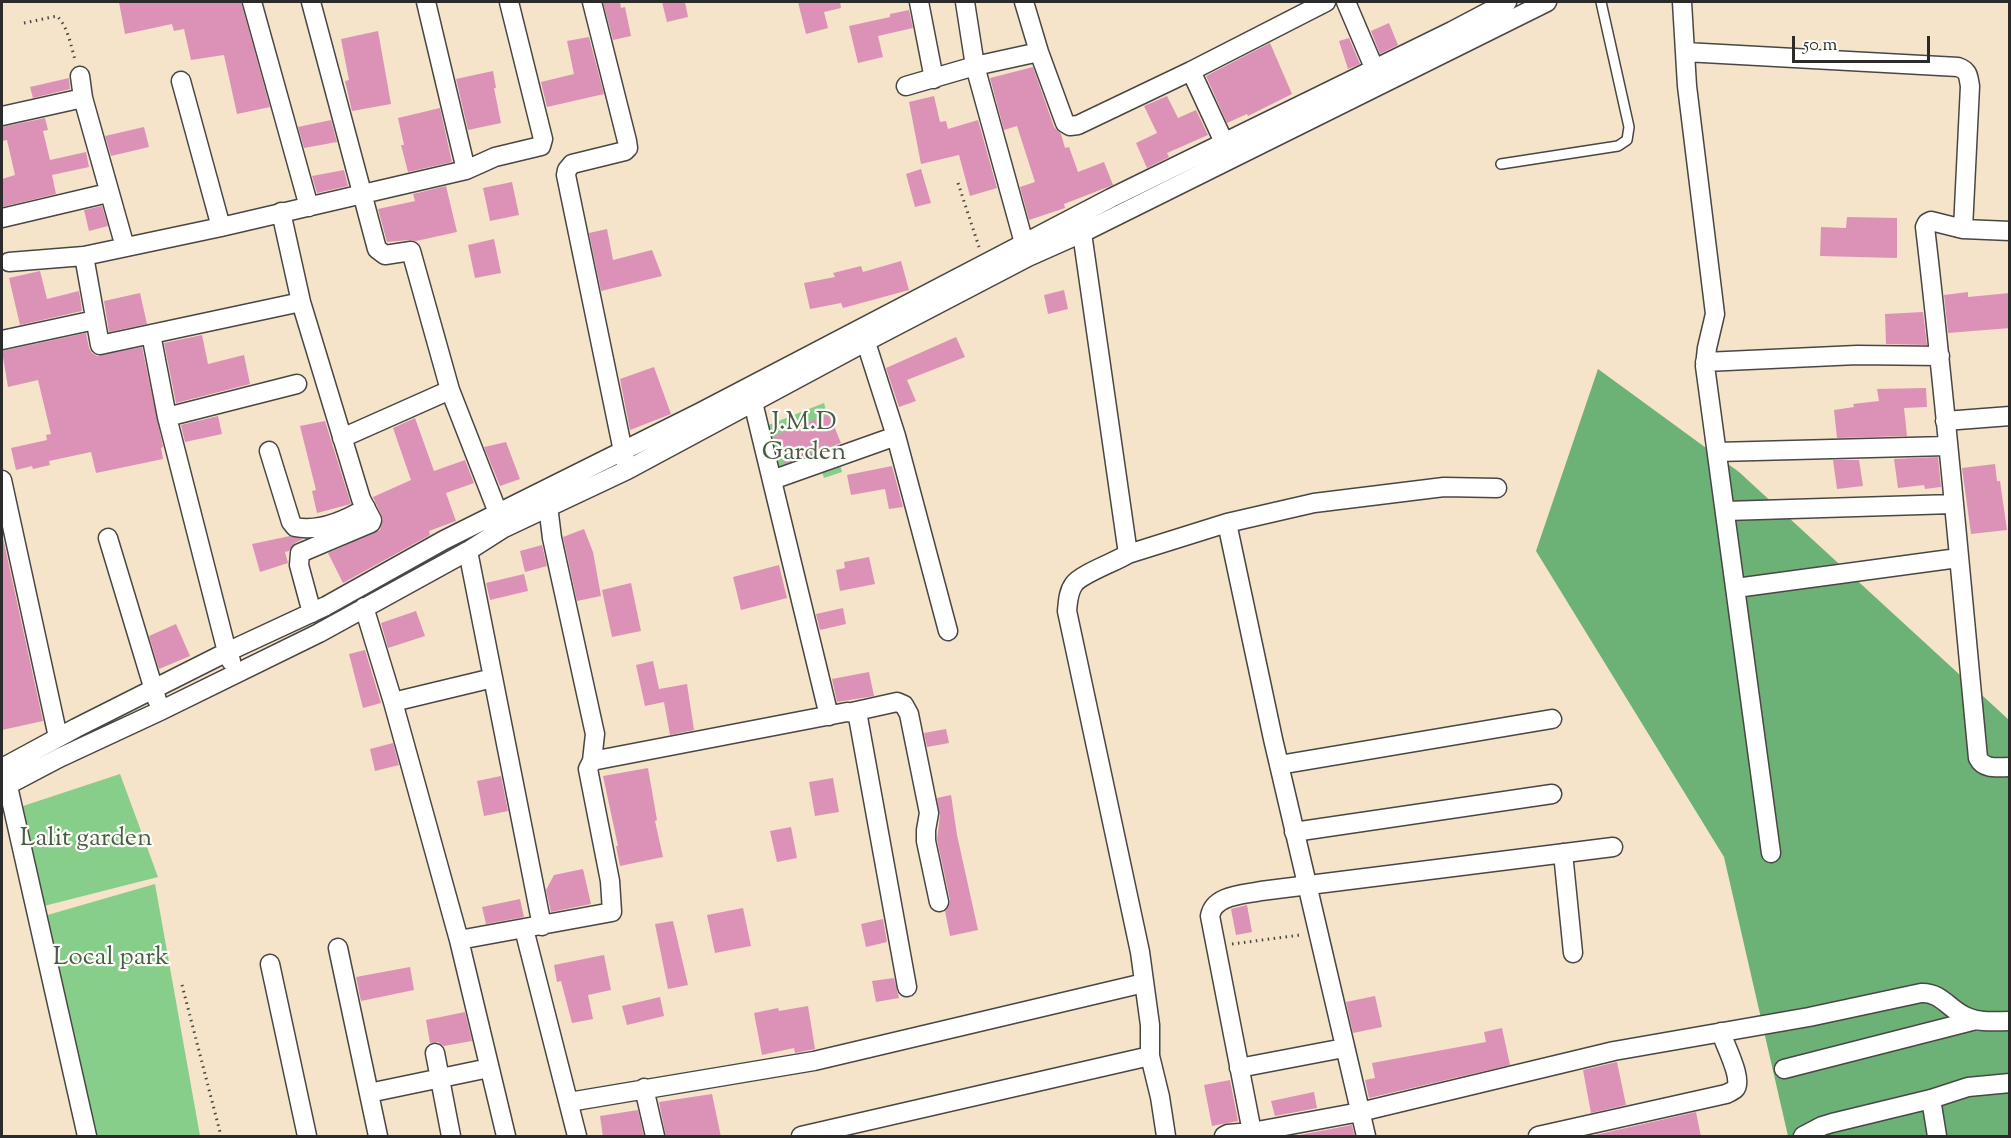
<!DOCTYPE html>
<style>
body{margin:0}
#map{position:relative;width:2011px;height:1138px;overflow:hidden;background:#f5e3ca;font-family:"Sorts Mill Goudy",serif}
canvas{display:block}
.frame{position:absolute;inset:0;border:3px solid #2b2b2b;pointer-events:none}
.scale{position:absolute;left:1792px;top:36px;width:138px;height:27px;box-sizing:border-box;border:3px solid #2b2b2b;border-top:0;padding-left:8px;font-size:18px;line-height:21px;white-space:nowrap;color:#2b2b2b;-webkit-text-stroke:4px #fdfcf7;paint-order:stroke}
</style>
<div id="map">
<canvas width="2011" height="1138"></canvas>
<div class="frame"></div>
<div class="scale">50 m</div>
</div>
<script>
const ctx = document.querySelector('canvas').getContext('2d');
ctx.lineJoin = 'round';
function fillPath(path, color) {
  ctx.fillStyle = color;
  ctx.fill(path, 'evenodd');
}
function stroke(path, color, width, dash) {
  ctx.strokeStyle = color;
  ctx.lineWidth = width;
  ctx.lineCap = dash ? 'butt' : 'round';
  ctx.setLineDash(dash || []);
  ctx.stroke(path);
}
function drawText(font, color, halo, rows, align = 'center') {
  ctx.font = font + ' "Sorts Mill Goudy",serif';
  ctx.lineWidth = 4.5;
  ctx.setLineDash([]);
  ctx.textBaseline = 'middle';
  ctx.strokeStyle = halo;
  ctx.fillStyle = color;
  for (const [text, x, y, turn = 0] of rows) {
    ctx.save();
    ctx.translate(x, y);
    ctx.rotate((+turn || 0) * Math.PI / 180);
    ctx.textAlign = isNaN(turn) ? turn : align;
    if (halo) ctx.strokeText(text, 0, 0);
    ctx.fillText(text, 0, 0);
    ctx.restore();
  }
}
const green = new Path2D(`
 M824 403 842 472 824 478 820 465 781 477 766 426Z
 M120 774 158 877 44 906 20 807Z
 M155 884 200 1136H92L44 916Z`);
const forest = new Path2D(`
 M1598 369 1739 472 2009 720V1136H1788L1724 857 1536 551Z`);
const building = new Path2D(`
 M119 2H241L270 107 237 114 224 55 191 60 184 29 174 31 172 24 125 34Z
 M603 2H620L621 8 625 7 631 36 613 40Z
 M662 2H685L688 17 667 22Z
 M798 2H840L841 8 824 12 828 28 806 34Z
 M909 10 913 28 878 36 883 57 858 63 849 26 890 17V14Z
 M1389 23 1398 45 1380 54 1371 31Z
 M378 31 391 104 352 111 345 81 349 80 341 39Z
 M589 37 604 94 547 107 541 82 574 74 567 41Z
 M1349 38 1360 64 1348 69 1339 41Z
 M1270 43 1292 94 1248 116 1247 114 1227 123 1206 76Z
 M1033 67 1054 127 1061 134 1065 148 1069 147 1078 172 1104 162 1113 185 1064 204 1065 208 1029 220 1020 187 1035 182 1017 126 1004 130 990 78Z
 M493 71 496 88H494L501 123 468 130 456 79Z
 M69 78 70 89 33 98 30 87Z
 M934 96 940 122 946 121 948 129 978 120 997 188 970 196 959 155 921 164 909 102Z
 M1167 96 1178 118 1196 110 1208 135 1167 153 1169 157 1147 168 1136 143 1157 133 1144 106Z
 M440 108 452 162 408 172 401 145H404L398 118Z
 M45 118 48 130 43 131 50 160 86 152 89 167 52 175 56 194 2 207V179L15 175 7 140 2 141V127Z
 M331 120 337 142 304 148 298 127Z
 M144 127 149 147 111 156 105 136Z
 M921 169 931 203 915 207 906 174Z
 M344 170 348 186 317 193 312 176Z
 M512 182 519 215 490 221 483 188Z
 M446 186 457 232 416 241 409 240 387 242 378 209 415 201 413 194Z
 M102 206 108 226 89 231 84 210Z
 M1847 217 1897 218V258L1820 256 1821 227 1846 228Z
 M607 229 613 260 652 250 662 276 601 291 589 233Z
 M494 239 501 273 475 278 468 245Z
 M901 261 909 290 843 308 841 303 810 309 804 283 835 277 833 273 861 266 863 272Z
 M40 271 47 299 79 291 82 311 20 325 9 278Z
 M1064 290 1068 309 1048 314 1044 295Z
 M1968 292V297L2010 293V328L1948 333 1944 295Z
 M140 293 147 324 109 332 104 301Z
 M1923 312 1927 345 1886 344 1885 314Z
 M86 333 89 348 92 353 97 356 142 347 163 447 161 448 163 459 96 473 91 452 49 461 50 465 33 469 32 466 16 470 11 448 47 440 46 435 51 434 38 380 8 387 2 351Z
 M202 335 208 364 244 355 250 384 176 403 164 343Z
 M956 337 965 357 907 380 916 401 899 407 886 368Z
 M654 367 671 414 630 430 620 379Z
 M1926 388 1927 407 1904 408 1907 436 1837 438 1834 410 1854 407 1853 404 1879 401 1877 389Z
 M829 414 841 443 785 464 774 436Z
 M218 416 222 434 185 442 181 425Z
 M415 418 434 471 465 460 474 483 446 493 456 521 429 531 430 535 343 583 328 553 380 530 383 519 373 497 411 480 393 428Z
 M325 421 351 504 317 513 312 491 316 490 300 426Z
 M506 442 520 479 500 486 484 447Z
 M1938 457 1941 487 1925 489 1924 485 1898 488 1894 459Z
 M1833 460H1859L1863 486 1837 489Z
 M1995 464 1997 481H2000L2007 530 1971 534 1962 468Z
 M892 466 903 507 889 509 885 489 851 495 847 475Z
 M584 529 593 552 601 596 577 601 563 537Z
 M290 536 303 539 295 543 289 551 285 552 288 563 260 572 252 544Z
 M2 538H3L43 721 2 730Z
 M542 545 547 566 525 572 520 551Z
 M869 557 875 584 840 591 836 570 845 568 844 562Z
 M779 565 787 598 741 610 733 577Z
 M524 574 528 591 490 600 486 583Z
 M631 583 641 631 612 637 602 590Z
 M843 608 846 624 820 630 816 614Z
 M416 611 425 636 388 648 381 623Z
 M176 624 190 656 159 669 149 636Z
 M365 650 381 703 363 708 349 654Z
 M653 661 659 689 687 684 694 730 670 735 664 702 645 706 636 665Z
 M869 672 874 696 837 702 832 679Z
 M946 729 949 743 927 747 924 733Z
 M393 743 399 765 375 771 370 749Z
 M648 768 657 820 655 821 663 857 620 866 616 846H618L603 776Z
 M501 776 508 811 484 816 477 781Z
 M833 778 839 812 815 816 809 782Z
 M951 795 957 835 978 930 950 936 945 911 949 906 950 900 937 840 940 815 937 798Z
 M791 827 797 858 777 862 770 831Z
 M583 869 591 904 551 912 546 890 554 875Z
 M520 899 524 917 486 924 482 907Z
 M1247 905 1252 932 1236 935 1231 909Z
 M743 908 751 946 715 953 707 915Z
 M883 919 887 942 866 947 861 924Z
 M673 921 688 985 668 989 655 924Z
 M604 955 611 990 588 995 593 1019 572 1023 561 981 557 982 554 965Z
 M410 967 414 990 361 1001 356 977Z
 M894 978 899 998 876 1002 872 981Z
 M1375 996 1382 1027 1353 1033 1346 1002Z
 M660 997 664 1016 627 1025 622 1006Z
 M808 1006 815 1049 795 1053 794 1048 762 1055 754 1013 778 1008 779 1011Z
 M465 1012 472 1041 444 1046 438 1042 430 1043 426 1020Z
 M1502 1028 1510 1065 1369 1098 1365 1080 1375 1078 1372 1063 1486 1042 1484 1032Z
 M1617 1062 1626 1105 1591 1113 1583 1070Z
 M1230 1080 1238 1121 1212 1126 1204 1085Z
 M1314 1092 1317 1108 1275 1116 1271 1101Z
 M712 1094 721 1137H666L659 1102Z
 M638 1110 644 1137H603L600 1116Z
 M1696 1112 1701 1137H1595V1135Z
 M1352 1125 1355 1137H1289Z`);
const path = new Path2D(`
 M24 23 57 16C68 27 71 46 75 60
 M958 183 979 247
 M1232 944 1300 935
 M182 985 221 1136`);
const lane = new Path2D(`
 M1501 164 1618 146 1627 140 1629 127 1601 2`);
const street = new Path2D(`
 M252 2 309 207
 M311 2 377 249 385 255 411 251 450 390 502 523
 M426 2 466 170
 M592 2 627 141 628 148 625 151 572 164 567 170 566 175 625 461
 M919 2 934 79
 M965 2 975 66 1024 243
 M1024 2 1039 52 1065 123 1070 126 1078 125 1191 71 1326 2
 M1346 2 1378 77
 M1682 2 1687 86 1715 314 1707 348 1705 366 1771 853
 M1685 52 1958 67C1969 71 1968 76 1970 86L1963 229
 M1191 71 1229 153
 M80 76 83 98 125 247
 M181 81 221 227
 M906 86 975 66 1039 52
 M2 116 83 98
 M281 212 301 302 361 499 372 520 371 523 300 553 299 565 312 613
 M2 218 108 193
 M1079 223 1082 233 1128 554
 M2010 231 1963 229 1931 221 1927 223 1925 227C1946 404 1961 581 1978 758 1984 770 1998 767 2010 767
 M84 256 100 345 301 302
 M9 262 84 256 221 227 466 170 495 157 541 146 543 139 509 2
 M862 330 896 436 948 631
 M151 334 167 417 227 652 231 661
 M2 340 95 320
 M1705 362 1857 355 1940 356
 M751 394 829 716
 M167 417 297 384
 M1945 421 2010 416
 M342 438 450 390
 M269 451 291 522 295 527C319 532 346 520 366 508
 M1717 452 1947 446
 M2 480 58 737
 M772 480 896 436
 M1726 511 1953 504
 M1227 523 1273 739 1366 1136
 M108 538 157 700
 M468 551 542 926
 M1736 588 1958 558
 M364 607 393 702 459 940 506 1136
 M393 702 493 678
 M852 712 897 702 904 705 909 714 929 813 926 830V841L939 902
 M592 761 847 712 855 713 858 717 907 987
 M1279 765 1552 719
 M2 768 76 728 227 652 326 606 444 540 699 413 1111 198 1452 31 1507 2
 M5 773 87 1136
 M2 788 59 758 160 711 319 633 468 551 504 528 627 470 867 341 1028 257 1082 233 1547 2
 M1294 832 1552 794
 M1563 853 1573 953
 M524 929 577 1136
 M459 940 612 912 610 881 588 769 592 761 595 734 552 538 548 506
 M338 948 378 1136
 M270 964 307 1136
 M435 1053 451 1136
 M1239 1068 1344 1048
 M1784 1069 1976 1020
 M644 1088 655 1136
 M369 1093 489 1068
 M1931 1099 1937 1136
 M569 1102 814 1061 1144 983
 M1252 1132 1210 916C1214 895 1242 895 1261 891L1613 847
 M801 1136 1150 1056
 M1166 1136 1160 1097 1150 1056V1025L1140 952 1067 611C1068 602 1068 592 1074 584 1081 574 1115 562 1128 554L1227 523 1314 503 1444 487 1497 488
 M1224 1136 1228 1134 1252 1132 1360 1112 1614 1051 1809 1017 1921 993C1942 992 1949 1010 1967 1017 1980 1023 1995 1021 2010 1021
 M1538 1136 1726 1094C1728 1093 1733 1091 1735 1089 1744 1080 1724 1044 1721 1032
 M1803 1136 1822 1126 1832 1123 1931 1099 1968 1087 2010 1083`);
const parkNames = [
 ["J.M.D",804,425],
 ["Garden",804,455],
 ["Lalit garden",86,841],
 ["Local park",111,960]
];
fillPath(green, '#86ce8a');
fillPath(forest, '#6cb176');
fillPath(building, '#dc92b7');
stroke(lane, '#494743', 12);
stroke(street, '#494743', 21);
stroke(path, '#494743', 3, [1.5, 4.5]);
stroke(lane, '#fff', 9);
stroke(street, '#fff', 18);
drawText('26px', '#465c48', '#fdfcf7', parkNames);
</script>
